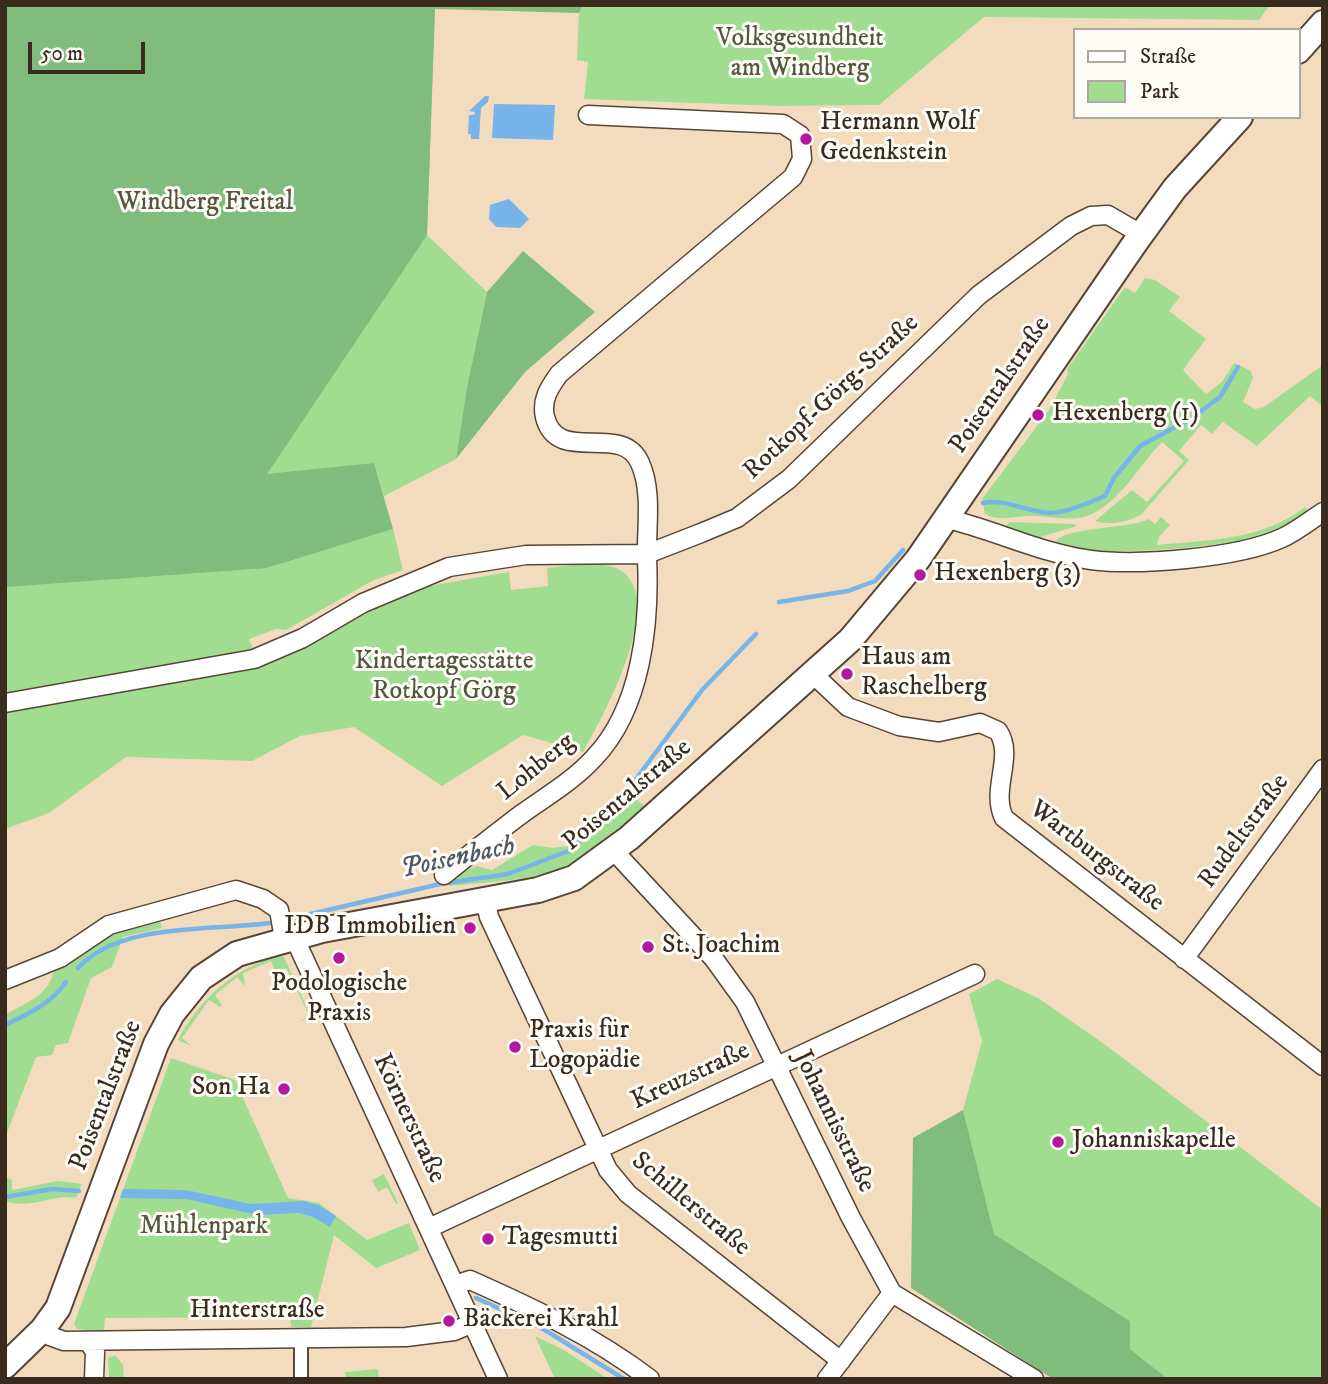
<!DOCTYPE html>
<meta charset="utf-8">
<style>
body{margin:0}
#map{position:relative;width:1328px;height:1384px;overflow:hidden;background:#f3dcbd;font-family:"IM FELL DW Pica",serif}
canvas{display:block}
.frame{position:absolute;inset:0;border:7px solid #3b2a1e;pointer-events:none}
.legend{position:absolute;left:1073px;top:28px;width:228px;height:91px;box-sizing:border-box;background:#fdfcf7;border:2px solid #afa8a0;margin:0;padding:9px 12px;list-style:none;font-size:21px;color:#3b2a1e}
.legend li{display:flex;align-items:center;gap:14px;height:35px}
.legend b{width:35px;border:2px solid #afa8a0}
.scale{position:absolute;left:28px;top:42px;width:117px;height:32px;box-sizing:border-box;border:4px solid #3b2a1e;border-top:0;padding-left:9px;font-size:21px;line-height:24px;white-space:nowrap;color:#3b2a1e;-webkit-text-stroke:5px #fdfcf7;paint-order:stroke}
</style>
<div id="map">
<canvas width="1328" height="1384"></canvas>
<div class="frame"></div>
<ul class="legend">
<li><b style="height:9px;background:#fff"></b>Straße</li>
<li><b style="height:19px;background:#a1dd91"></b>Park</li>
</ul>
<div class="scale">50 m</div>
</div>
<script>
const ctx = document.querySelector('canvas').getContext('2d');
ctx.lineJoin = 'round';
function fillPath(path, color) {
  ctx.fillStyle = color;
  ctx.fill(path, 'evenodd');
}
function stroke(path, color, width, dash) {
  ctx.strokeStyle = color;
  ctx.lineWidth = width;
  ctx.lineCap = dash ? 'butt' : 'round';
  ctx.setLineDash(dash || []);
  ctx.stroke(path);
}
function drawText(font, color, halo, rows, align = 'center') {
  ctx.font = font + ' "IM FELL DW Pica",serif';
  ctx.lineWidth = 6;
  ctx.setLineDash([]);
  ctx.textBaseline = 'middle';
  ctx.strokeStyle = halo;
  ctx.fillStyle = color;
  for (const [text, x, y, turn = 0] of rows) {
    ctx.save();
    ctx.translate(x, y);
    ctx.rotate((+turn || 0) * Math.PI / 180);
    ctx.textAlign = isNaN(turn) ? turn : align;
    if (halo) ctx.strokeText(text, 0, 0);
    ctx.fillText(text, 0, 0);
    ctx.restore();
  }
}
const green = new Path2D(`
 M5 5H435L427 235 487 292 467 387 456 459 384 496 374 463 341 468 267 568 393 529 403 570 372 581 286 630 276 629 249 639 259 663 322 639 364 611 428 586 509 572 511 590 548 586 547 568C567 566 596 560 616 568 672 592 602 719 583 752L523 735 442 786 354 727 300 736 252 761 126 757 49 813 5 829Z
 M583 5H1270L1259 20 984 17 879 105 779 106 584 99 588 62 577 60 579 13Z
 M1145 278 1155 280 1180 297 1169 311 1206 339 1183 370 1206 394 1222 382 1234 363 1251 371 1253 378 1243 402 1255 409 1264 407 1323 365V407L1310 396 1257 446 1223 422 1212 434 1201 425 1179 451 1189 460 1141 515C1127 522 1110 526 1095 521L1132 490 1147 502 1184 461 1162 442C1139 465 1115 512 1079 518 1063 520 1046 516 1032 516 1015 516 999 522 985 514L982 499 1049 410 1068 374 1067 369 1125 287 1135 293Z
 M1305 507 1308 511C1291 524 1271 533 1249 538 1219 547 1076 561 1056 541 1067 527 1128 529 1149 519L1155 524 1161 517 1170 525 1159 537 1157 545C1209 540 1263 540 1305 507Z
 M1010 522 1073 524 1077 526 1037 538 1004 527Z
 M621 794 633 796 644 806C617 829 590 858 556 870 522 882 484 882 449 886L448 877 477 866 492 870 533 845 552 848 568 846Z
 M159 917 162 928 123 937 112 967 91 978 68 1043 56 1045 52 1055 36 1057 5 1138V1015C28 1001 52 995 54 966L111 927Z
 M279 957H284L311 1017 299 1022 309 1015 286 968 275 972 271 961 243 973 245 986 237 977 215 995 222 1005 220 1007 209 1000 182 1038 191 1046 178 1040C198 1001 235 966 279 957Z
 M997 979 1038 998 1107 1046 1323 1210V1379H1168L1130 1349V1321L994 1234 963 1110 982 1041 969 994Z
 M171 1058 235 1080 288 1198 319 1203 367 1240 409 1223 420 1250 376 1268 334 1235 311 1327H291L290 1317 105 1318 104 1332 77 1329 74 1324Z
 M384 1174 398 1203 396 1204 387 1187 378 1192 372 1180Z
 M5 1177 12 1180V1190L58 1181 82 1184 76 1198C49 1194 34 1210 5 1201Z
 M535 1336 564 1350 608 1379H555Z
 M115 1355 123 1365 124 1379H109L108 1358Z
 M378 1369 379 1379H346L345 1372Z`);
const forest = new Path2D(`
 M5 5H583L579 13 435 9 427 235 267 474 374 463 393 529 267 568 5 587Z
 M523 251 595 312 525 372 456 459 467 387 487 292Z
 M963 1110 994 1234 1130 1321V1349L1168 1379H1053L911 1288 913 1138Z`);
const water = new Path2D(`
 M485 96H489L488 102 481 108 479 139H471V134H468L469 115H474L475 112 469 111Z
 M494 104 555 105 553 140 492 138Z
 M509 199 529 219 520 228 496 227 489 219 490 205Z
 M123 1189 186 1190 251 1204 304 1201 318 1205 336 1216 330 1227 313 1217 299 1213 257 1215 186 1199 120 1198Z`);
const stream = new Path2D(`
 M983 503C1004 499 1020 509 1042 512 1062 516 1087 503 1105 496L1114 478 1140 446 1192 418 1220 397 1238 367
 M779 602 848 591 875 581 903 550
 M285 920 440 884 508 874 571 850 622 798 702 690 756 634
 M78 968C122 920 218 932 277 922
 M5 1025C28 1014 51 1004 66 982
 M5 1197 52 1189 79 1191
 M476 1298 540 1327 624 1379`);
const pedestrian = new Path2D(`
 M301 1379V1339`);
const minor = new Path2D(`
 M948 515 956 521C1001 533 1045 554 1091 560 1139 566 1238 558 1282 538 1297 531 1309 521 1323 512
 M814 675 848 707 899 726 939 732 980 723 998 731C1015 757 990 789 1004 818L1323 1066
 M5 703 254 659 303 638 363 603 449 567 526 555 647 554 701 533 737 518 789 479 979 295 1071 226 1091 216 1108 215 1141 234
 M614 851 714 959 745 1002 851 1218 892 1293 1034 1379
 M444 875C470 854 496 833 523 813 547 796 574 780 594 758 642 708 650 623 647 558 646 528 653 492 640 463 622 421 557 466 545 417 541 400 549 388 559 374L793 177 802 159 800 135 783 124 588 115
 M485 899 489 917 608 1170 628 1194 841 1361
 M294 937 498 1379
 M1184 959 1323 769
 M5 980 60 958 109 925 236 890 263 899 279 910 284 939
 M429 1228 975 974
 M455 1285 470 1280C533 1308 595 1337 650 1379
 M43 1329 50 1336 64 1341 406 1337 454 1331 473 1323
 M88 1341 95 1352 94 1379
 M827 1379 892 1293`);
const secondary = new Path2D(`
 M1298 51 1323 23
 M5 1366 43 1329 58 1308 156 1044 172 1014 201 978 237 954 322 930 538 890 574 878 629 838 850 640 918 559 1135 243 1175 188 1240 117`);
const markers = [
 [806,139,7,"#b5179e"],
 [1038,415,7,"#b5179e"],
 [920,575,7,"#b5179e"],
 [847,674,7,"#b5179e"],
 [470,928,7,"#b5179e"],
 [648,947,7,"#b5179e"],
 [339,958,7,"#b5179e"],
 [515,1047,7,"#b5179e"],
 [284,1089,7,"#b5179e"],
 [1058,1142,7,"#b5179e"],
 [488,1239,7,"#b5179e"],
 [449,1321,7,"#b5179e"]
];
const parkNames = [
 ["Volksgesundheit",800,40],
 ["am Windberg",800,70],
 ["Windberg Freital",205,204],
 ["Kindertagesstätte",444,663],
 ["Rotkopf Görg",444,693],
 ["Mühlenpark",204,1228]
];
const poiNames = [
 ["Hermann Wolf",820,124],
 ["Gedenkstein",820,154],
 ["Hexenberg (1)",1052,415],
 ["Hexenberg (3)",934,575],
 ["Haus am",861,659],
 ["Raschelberg",861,689],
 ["IDB Immobilien",456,928,"right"],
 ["St. Joachim",662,947],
 ["Podologische",339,985,"center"],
 ["Praxis",339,1015,"center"],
 ["Praxis für",529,1032],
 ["Logopädie",529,1062],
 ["Son Ha",270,1089,"right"],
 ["Johanniskapelle",1072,1142],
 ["Tagesmutti",502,1239],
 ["Bäckerei Krahl",463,1321]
];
const streetNames = [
 ["Poisentalstraße",1001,386,-56],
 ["Rotkopf-Görg-Straße",832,398,-43],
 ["Lohberg",537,768,-39],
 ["Poisentalstraße",628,796,-40],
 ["Rudeltstraße",1245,832,-54],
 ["Wartburgstraße",1096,857,38],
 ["Kreuzstraße",691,1077,-25],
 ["Poisentalstraße",107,1096,-69],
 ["Körnerstraße",408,1119,65],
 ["Johannisstraße",833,1122,64],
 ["Schillerstraße",690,1205,40],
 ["Hinterstraße",257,1312]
];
const waterNames = [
 ["Poisenbach",458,859,-12]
];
fillPath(green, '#a1dd91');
fillPath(forest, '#80bc7b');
fillPath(water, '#76b4e9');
stroke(stream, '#76b4e9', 4.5);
stroke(pedestrian, '#574536', 16);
stroke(minor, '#574536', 21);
stroke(secondary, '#574536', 28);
stroke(pedestrian, '#fff', 12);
stroke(minor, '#fff', 18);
stroke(secondary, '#fff', 24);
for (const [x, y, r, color] of markers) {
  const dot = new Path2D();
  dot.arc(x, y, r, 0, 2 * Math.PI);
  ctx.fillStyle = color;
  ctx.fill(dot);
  stroke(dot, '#fdfcf7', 2.5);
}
drawText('26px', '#54573b', '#fdfcf7', parkNames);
drawText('26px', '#3b2a1e', '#fdfcf7', poiNames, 'left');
drawText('26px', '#3b2a1e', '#fdfcf7', streetNames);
drawText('italic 28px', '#505a65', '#fdfcf7', waterNames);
</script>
